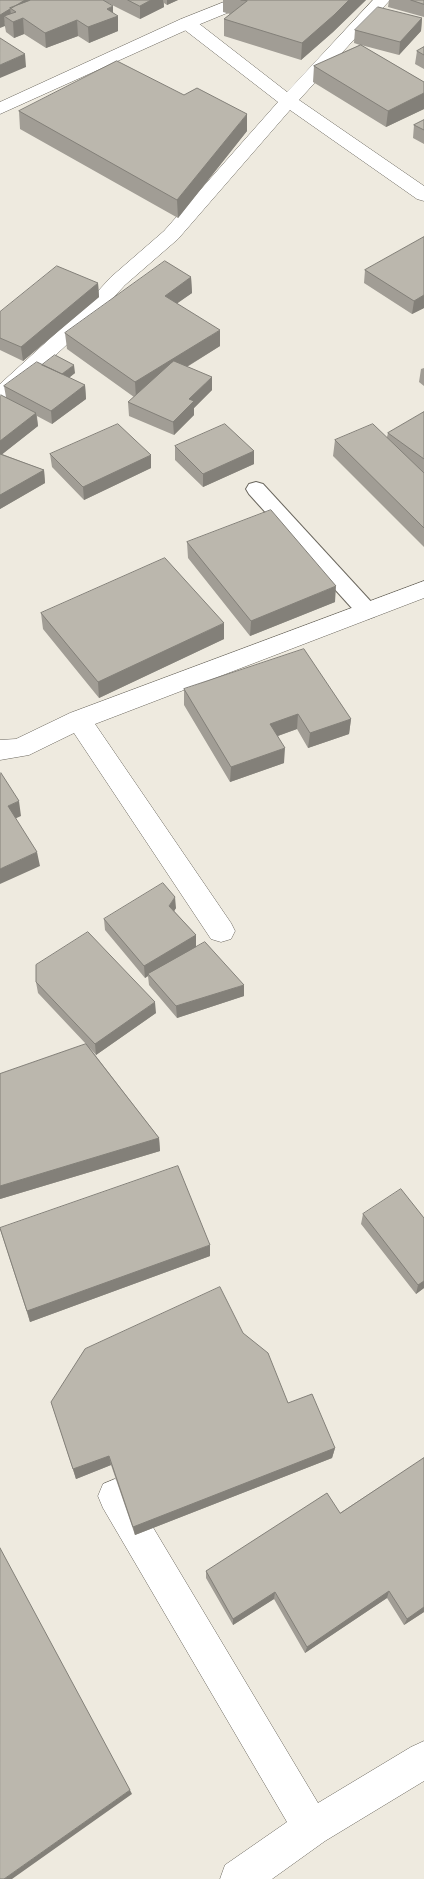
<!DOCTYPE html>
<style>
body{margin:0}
canvas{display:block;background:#eeeadf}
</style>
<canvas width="424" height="1879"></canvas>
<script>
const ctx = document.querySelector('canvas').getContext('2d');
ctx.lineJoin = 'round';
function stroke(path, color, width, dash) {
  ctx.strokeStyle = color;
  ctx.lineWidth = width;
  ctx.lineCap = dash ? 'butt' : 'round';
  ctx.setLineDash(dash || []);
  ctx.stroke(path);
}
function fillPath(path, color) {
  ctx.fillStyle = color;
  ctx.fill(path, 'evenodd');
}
const service = new Path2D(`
 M256 482 263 484 375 606 378 611 375 616 367 619 359 616 249 494 246 489 249 484Z`);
const minor = new Path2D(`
 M373 0H390L299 100 424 186V201L417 199 290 110 178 239 125 285 91 322 14 394 0 399V384L77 314 111 277 164 231 278 102 181 27 179 23 181 19H193L287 92Z
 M424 581V598L95 724 231 923 235 931 231 939 221 942 211 939 74 733 29 755 0 760V740L16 739 70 713Z
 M115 1479 127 1484 318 1803 411 1747 424 1741V1781L325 1841 272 1879H220L225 1865 287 1822 103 1508 98 1496 103 1484Z`);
const tertiary = new Path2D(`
 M229 0H251L249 4 193 27 0 114V102L181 19Z`);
const wall = new Path2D(`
 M0 0H178L167 5 164 3V7L140 19 108 3 113 13 118 31 89 43 78 36 46 48 24 34 14 38 6 32Z
 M223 0H366L333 32 301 60 224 36V19L230 14 223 12Z
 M389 0H424V17L388 7Z
 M422 18 421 31 399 55 361 45 424 82V109L386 127 313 82 314 66 360 45 354 43 355 30Z
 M424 47V69L415 64 417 51Z
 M184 95 247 131 178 218 20 129 19 111Z
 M424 120V144L413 138 414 125Z
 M424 237V308L412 314 364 283 365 270Z
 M191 277 192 293 177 303 220 346 187 367 212 390 194 408V415L174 435 129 416 128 402 134 397 67 349 65 333Z
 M98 283 99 297 23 361 0 350V312Z
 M42 365 75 373 69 378 85 385 86 399 52 424 37 416 38 426 2 454 44 470 45 483 0 509V396L6 397 4 386Z
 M424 368V386L419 382 421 369Z
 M424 412V547L333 456 335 440 387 437 388 433Z
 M175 446 254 451V464L203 487 175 460Z
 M50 454 151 455V468L84 500 52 467Z
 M187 542 335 602 250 636 188 558Z
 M41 613 224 639 99 698 43 629Z
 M184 689 351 719 349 734 308 748 297 729 278 736 284 763 230 782 184 705Z
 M176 908 174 911 196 935V947L244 996 177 1018 149 985 148 976 145 978 105 930 104 919Z
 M36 982 156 1013 96 1055 89 1047 159 1138 160 1151 0 1199V1074L86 1044 38 993Z
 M363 1214 424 1218V1288L416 1294 361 1224Z
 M0 1229 210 1256 30 1322Z
 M243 1333 288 1403 335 1448 332 1458 135 1535 111 1465 76 1479 51 1402Z
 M424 1458V1612L404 1625 387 1598 305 1653 274 1599 233 1625 206 1578V1571L340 1513Z`);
const shadedWall = new Path2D(`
 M25 0H32L16 12 11 8Z
 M151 0H163L164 7 140 19V6Z
 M167 0H178L167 5Z
 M349 0H366L333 32 301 60 302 43Z
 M113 6V17L118 16V31L89 43 88 27 107 9Z
 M10 8 12 21 4 16 5 26 0 28V15Z
 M23 18 24 34 14 38 13 22Z
 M422 18 421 31 399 55 400 42Z
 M77 20 78 36 46 48 45 33Z
 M25 54 26 67 0 78V65Z
 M424 93V109L386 127 388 111Z
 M247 114V131L178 218 177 200Z
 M191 277 192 293 165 312V296Z
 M98 283 99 297 23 361 21 347Z
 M424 295V308L412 314 414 301Z
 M220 330V346L136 398 135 382Z
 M74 365 75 373 59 385 58 377Z
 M212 377V390L194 408V415L174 435 173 422 189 399Z
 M85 385 86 399 52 424 51 411Z
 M36 413 38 426 0 456V441Z
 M254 451V464L203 487V474Z
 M151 455V468L84 500 83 487Z
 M44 470 45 483 0 509V495Z
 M336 586 335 602 250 636 251 621Z
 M224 623V639L99 698 98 682Z
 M298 714 297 729 269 739 270 724Z
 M351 719 349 734 308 748 310 733Z
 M285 748 284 763 230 782 231 767Z
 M19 801 21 816 10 821 8 806Z
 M37 852 40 866 0 884V869Z
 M175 897 176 908 170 918 169 906Z
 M196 935V947L148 974V976L145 978 144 966Z
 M244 985V996L177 1018 176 1006Z
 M155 1002 156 1013 96 1055 95 1044Z
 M159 1138 160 1151 0 1199V1186Z
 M210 1245V1256L30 1322 27 1311Z
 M424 1281V1288L416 1294 418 1285Z
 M335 1448 332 1458 135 1535 133 1527Z
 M109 1456 111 1465 76 1479 73 1469Z
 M389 1591 387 1598 305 1653 307 1647Z
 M275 1592 274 1599 233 1625V1619Z
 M424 1607V1612L404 1625 407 1619Z
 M130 1790 132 1794 12 1879H4Z`);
const building = new Path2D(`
 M0 0H25L0 15Z
 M31 0H103L113 6 107 9 118 16 88 27 77 20 45 33 23 18 13 22 4 16 16 12 10 8Z
 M128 0H151L140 6Z
 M241 0H349L334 15 302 43 224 19 247 1Z
 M411 0H424V4Z
 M378 7 422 18 400 42 355 30Z
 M0 38 25 54 0 65Z
 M361 45 424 82V93L388 111 314 66Z
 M424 47V55L417 51Z
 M117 61 184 95 197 88 247 114 177 200 19 111Z
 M424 120V130L414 125Z
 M424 237V295L414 301 365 270Z
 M165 261 191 277 165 296 220 330 135 382 65 333Z
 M57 266 98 283 21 347 0 338V312Z
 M55 355 74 365 62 374 42 365Z
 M174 361 212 377 189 399 194 401 173 422 128 402 170 364Z
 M37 362 85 385 51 411 4 386Z
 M1 395 36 413 0 441V396Z
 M424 412V459L388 433Z
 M118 424 151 455 83 487 50 454Z
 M225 424 254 451 203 474 175 446Z
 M373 424 424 473V528L335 440Z
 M0 454 44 470 0 495Z
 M271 510 336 586 251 621 187 542Z
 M165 558 224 623 98 682 41 613Z
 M304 649 351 719 310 733 298 714 270 724 285 748 231 767 184 689Z
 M1 773 19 801 8 806 37 852 0 869V774Z
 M163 883 175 897 169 906 196 935 144 966 104 919Z
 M88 932 155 1002 95 1044 36 982V965Z
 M205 942 244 985 176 1006 148 974Z
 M86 1044 159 1138 0 1186V1074Z
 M178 1166 210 1245 27 1311 0 1228Z
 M401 1189 424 1218V1281L418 1285 363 1214Z
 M220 1287 243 1333 268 1353 288 1403 312 1394 335 1448 133 1527 109 1456 73 1469 51 1402 85 1349Z
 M424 1458V1607L407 1619 389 1591 307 1647 275 1592 233 1619 206 1571 327 1493 340 1513Z
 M0 1548 130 1790 4 1879H0Z`);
stroke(service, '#6b675e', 2);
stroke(minor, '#6b675e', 1);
stroke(tertiary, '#6b675e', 1);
fillPath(service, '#fff');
fillPath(minor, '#fff');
fillPath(tertiary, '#fff');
fillPath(wall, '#a19d95');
fillPath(shadedWall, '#838079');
fillPath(building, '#bbb7ad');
stroke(building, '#838079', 1);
</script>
